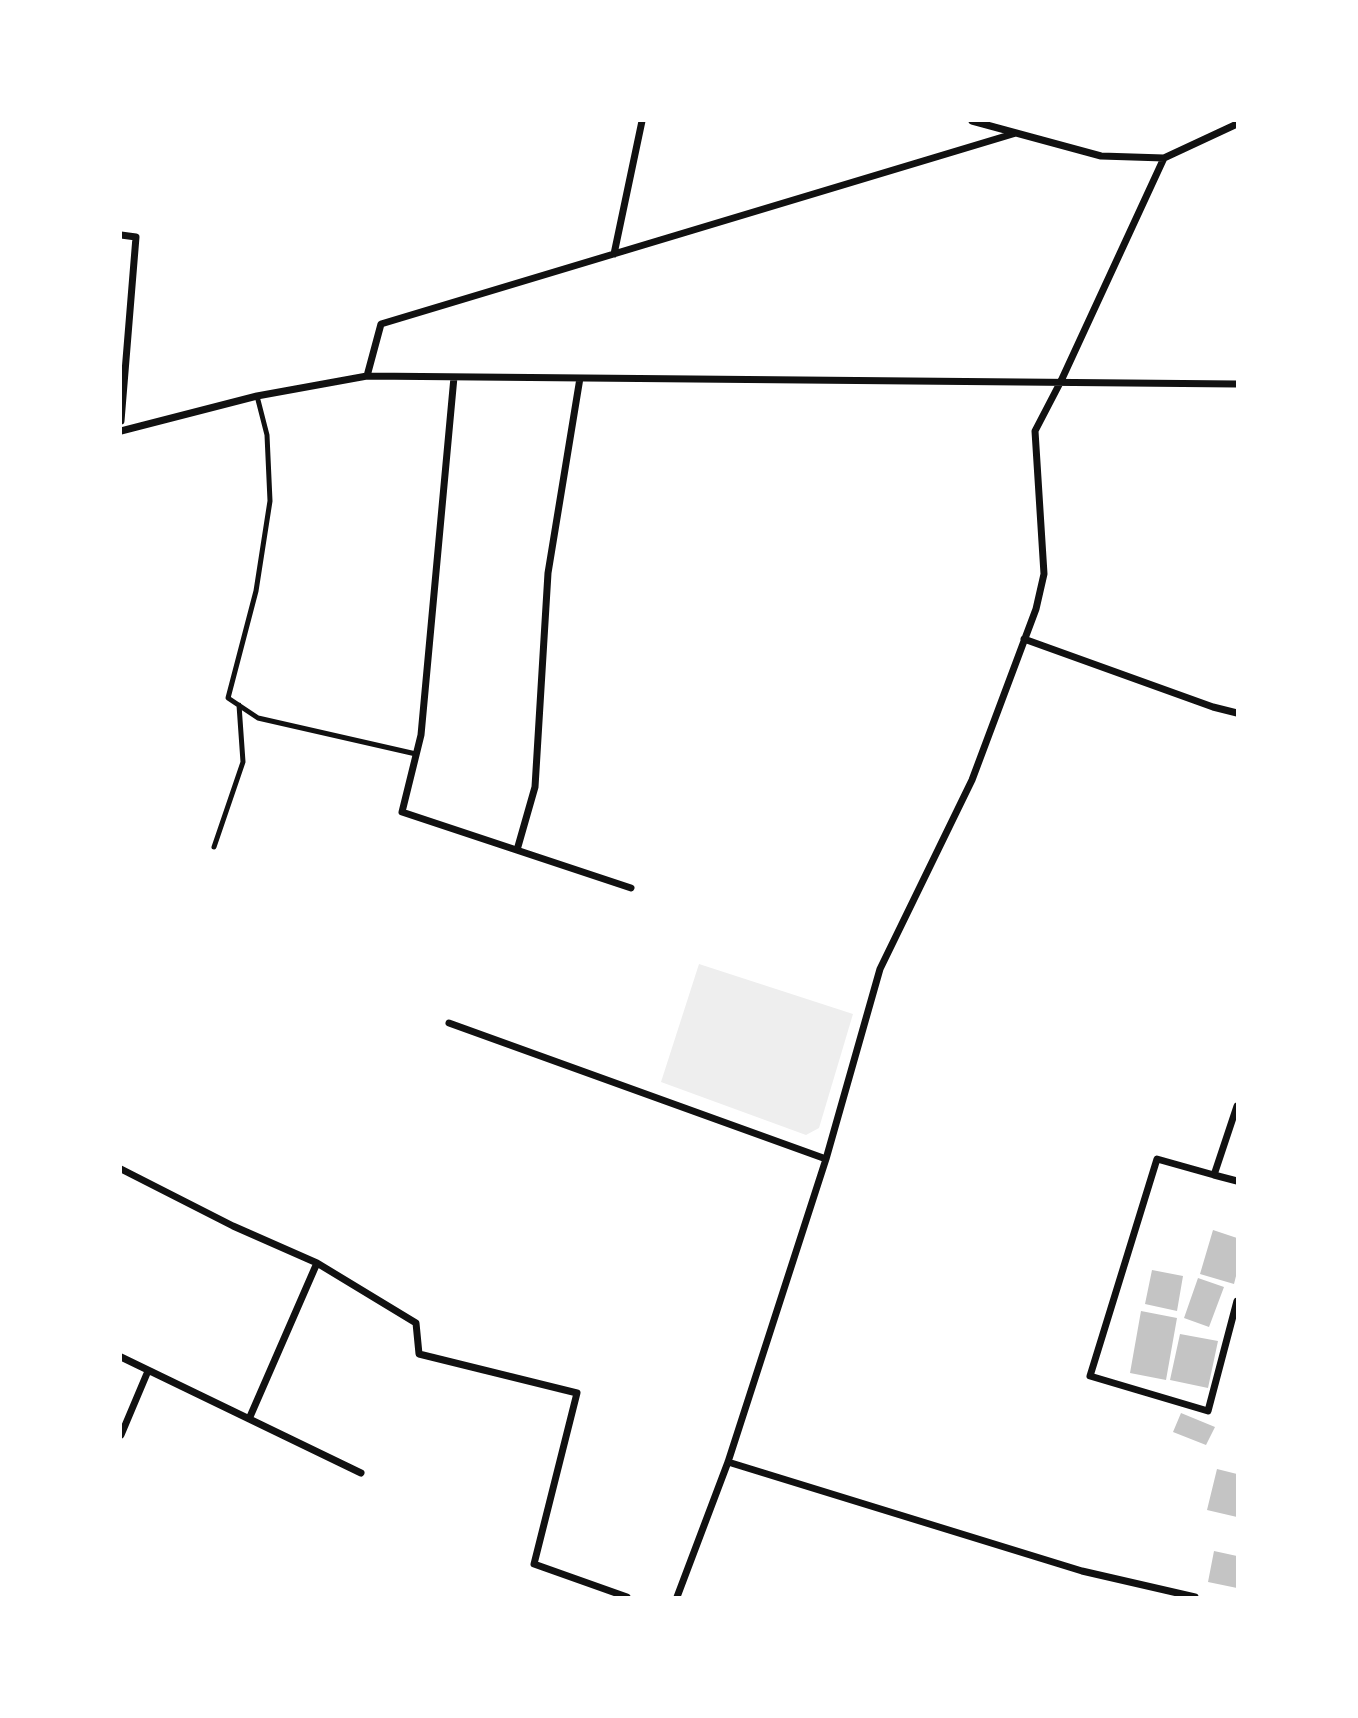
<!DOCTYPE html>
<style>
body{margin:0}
#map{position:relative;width:1358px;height:1718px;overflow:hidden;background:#fff;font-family:Overpass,sans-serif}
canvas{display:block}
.frame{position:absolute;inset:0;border:122px solid #fff;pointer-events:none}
</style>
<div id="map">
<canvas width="1358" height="1718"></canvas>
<div class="frame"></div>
</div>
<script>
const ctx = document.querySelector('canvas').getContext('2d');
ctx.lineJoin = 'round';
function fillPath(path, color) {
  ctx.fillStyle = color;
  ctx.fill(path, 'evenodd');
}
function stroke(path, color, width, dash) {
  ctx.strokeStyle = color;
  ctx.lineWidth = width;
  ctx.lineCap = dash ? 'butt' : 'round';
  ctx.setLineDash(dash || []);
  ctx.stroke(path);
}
const green = new Path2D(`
 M699 964 853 1014 819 1128 806 1135 661 1082Z`);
const building = new Path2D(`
 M1213 1230 1237 1238V1272L1234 1284 1200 1274Z
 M1152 1270 1183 1276 1177 1311 1145 1304Z
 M1198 1278 1224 1287 1209 1327 1184 1318Z
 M1141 1311 1177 1318 1166 1380 1130 1373Z
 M1180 1334 1218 1341 1208 1388 1170 1380Z
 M1181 1413 1215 1427 1206 1445 1173 1432Z
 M1217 1469 1237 1474V1517L1207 1510Z
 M1214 1551 1237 1556V1588L1208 1582Z`);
const service = new Path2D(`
 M257 396 267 435 270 501 256 591 228 698 258 718 416 754
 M214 847 243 762 239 705`);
const minor = new Path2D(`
 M972 121 1101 156 1164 158 1237 124
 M121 235 136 237 121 421
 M614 254 642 121
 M367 376 381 324 1016 133
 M454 377 421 735 402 812 631 888
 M121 431 257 396 367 376 1237 384
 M1024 639 1213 707 1237 713
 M517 850 535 787 548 573 580 378
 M449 1023 826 1159
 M1237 1106 1214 1175 1157 1159 1090 1376 1208 1411 1237 1301
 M121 1169 233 1226 317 1263 416 1323 419 1354 577 1393 534 1564 627 1597
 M1214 1175 1237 1181
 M121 1357 361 1473
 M249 1419 317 1263
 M121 1435 148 1371
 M728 1462 1082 1571 1195 1597
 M677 1597 728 1462 826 1159 880 969 972 780 1036 609 1044 574 1035 431 1061 381 1164 158`);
fillPath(green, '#eee');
fillPath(building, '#c4c4c4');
stroke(service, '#111', 5);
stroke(minor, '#111', 7);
</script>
